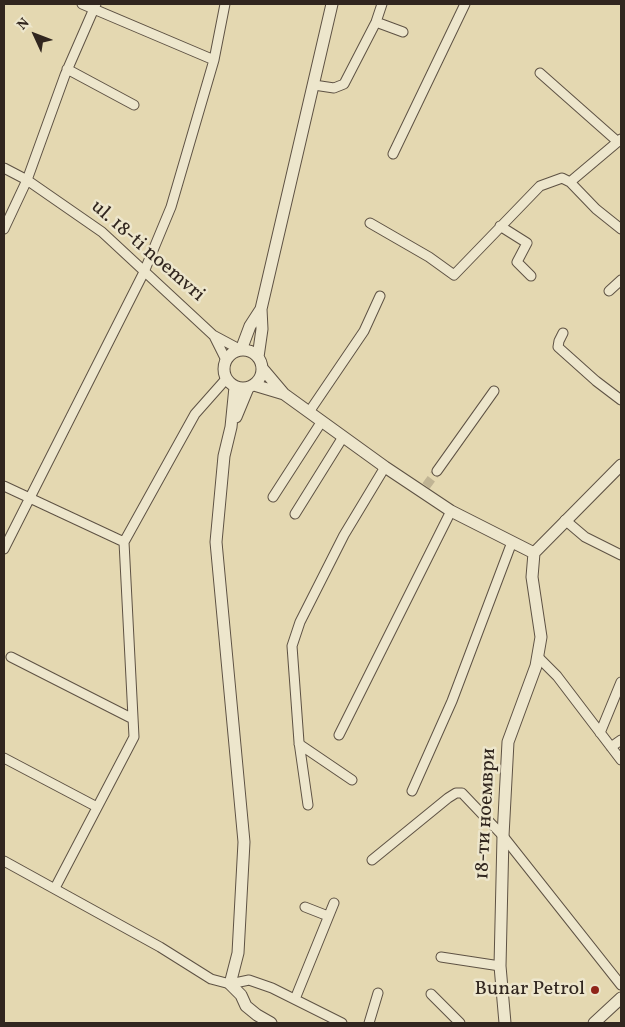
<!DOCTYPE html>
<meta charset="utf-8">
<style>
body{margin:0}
#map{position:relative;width:625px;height:1027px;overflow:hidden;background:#e4d8b1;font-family:Vollkorn,serif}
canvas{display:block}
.frame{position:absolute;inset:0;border:5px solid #31261f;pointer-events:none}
.north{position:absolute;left:10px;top:10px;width:50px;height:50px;-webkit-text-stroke:4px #ede6cc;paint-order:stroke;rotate:313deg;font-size:14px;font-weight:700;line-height:20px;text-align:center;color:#31261f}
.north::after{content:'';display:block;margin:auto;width:18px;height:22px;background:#31261f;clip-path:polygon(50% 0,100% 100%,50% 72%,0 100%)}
</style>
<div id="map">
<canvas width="625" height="1027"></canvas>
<div class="frame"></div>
<div class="north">N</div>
</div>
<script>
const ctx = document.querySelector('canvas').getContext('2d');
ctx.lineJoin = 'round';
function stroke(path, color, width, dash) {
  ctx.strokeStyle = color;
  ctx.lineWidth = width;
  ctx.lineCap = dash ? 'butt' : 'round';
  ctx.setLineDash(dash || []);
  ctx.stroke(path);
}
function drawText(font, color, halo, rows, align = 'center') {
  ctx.font = font + ' Vollkorn,serif';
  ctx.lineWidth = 5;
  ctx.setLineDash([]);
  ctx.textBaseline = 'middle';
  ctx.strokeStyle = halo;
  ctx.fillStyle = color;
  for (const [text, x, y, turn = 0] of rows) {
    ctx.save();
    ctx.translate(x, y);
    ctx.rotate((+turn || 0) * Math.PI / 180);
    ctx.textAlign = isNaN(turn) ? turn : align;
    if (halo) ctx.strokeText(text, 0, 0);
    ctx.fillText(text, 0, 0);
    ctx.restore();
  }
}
const minorTunnel = new Path2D(`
 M426 486 437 471`);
const minor = new Path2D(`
 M82 4 214 60
 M376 22 403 32
 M67 69 134 105
 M540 73 618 142
 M314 85 334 88 344 84 376 22 382 4
 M393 154 465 4
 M4 168 27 180 102 232 213 335 241 350
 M570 182 621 139
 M370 223 429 257 454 275 540 186 562 178 570 182 596 209 621 229
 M500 226 527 243 517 262 531 276
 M4 229 27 180 65 75 96 4
 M609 291 621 280
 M563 333 559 341 558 347 596 381 621 400
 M214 336 226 360
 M309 412 364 331 380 296
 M437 471 494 391
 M4 486 124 542
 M273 497 322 421
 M295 514 343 437
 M565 520 585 537 621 555
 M4 549 144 272 171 207 214 60 225 4
 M11 657 133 719
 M538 657 557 676 621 760
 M600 733 621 682
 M339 735 451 511
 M299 744 352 780
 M611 747 621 740
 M4 758 97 807
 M412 791 452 701 512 542
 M308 805 299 742 292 646 300 622 344 535 385 467
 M372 860 448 798 456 793H462L503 836 621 985
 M4 861 160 947 211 979 230 984 249 980 272 988 342 1023
 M55 888 134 737 124 542 195 414 226 379
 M305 907 328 916
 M441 957 500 966
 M431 994 460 1023
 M295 999 334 903
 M369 1023 378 993`);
const tertiary = new Path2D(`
 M224 369a19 19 0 1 1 38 0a19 19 0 1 1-38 0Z
 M241 350 250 326 261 309
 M258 357 262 329 261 309 332 4
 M262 368 284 394 385 467 451 511 534 553
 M254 385 284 394
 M235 387 231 427 224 456 216 542 244 842 238 953 230 984 241 995 246 1006 257 1015 271 1023
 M236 417 248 388
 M505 1023 500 966 503 836 508 742 536 666 541 637 532 577 534 553 621 465
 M594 1023 621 998`);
const markers = [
 [595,990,5,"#8f2418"]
];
const streetNames = [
 ["ul. 18-ti noemvri",147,252,41],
 ["18-ти ноември",487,814,-87]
];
const poiNames = [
 ["Bunar Petrol",585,990]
];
stroke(minorTunnel, '#c0b494', 9, [9, 4.5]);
stroke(minor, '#5e5244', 11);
stroke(tertiary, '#5e5244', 13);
stroke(minor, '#ede6cc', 9);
stroke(tertiary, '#ede6cc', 11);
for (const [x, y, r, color] of markers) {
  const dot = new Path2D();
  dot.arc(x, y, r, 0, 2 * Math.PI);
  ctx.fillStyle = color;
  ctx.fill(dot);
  stroke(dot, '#ede6cc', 2);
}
drawText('20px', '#31261f', '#ede6cc', streetNames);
drawText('20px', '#31261f', '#ede6cc', poiNames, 'right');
</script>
